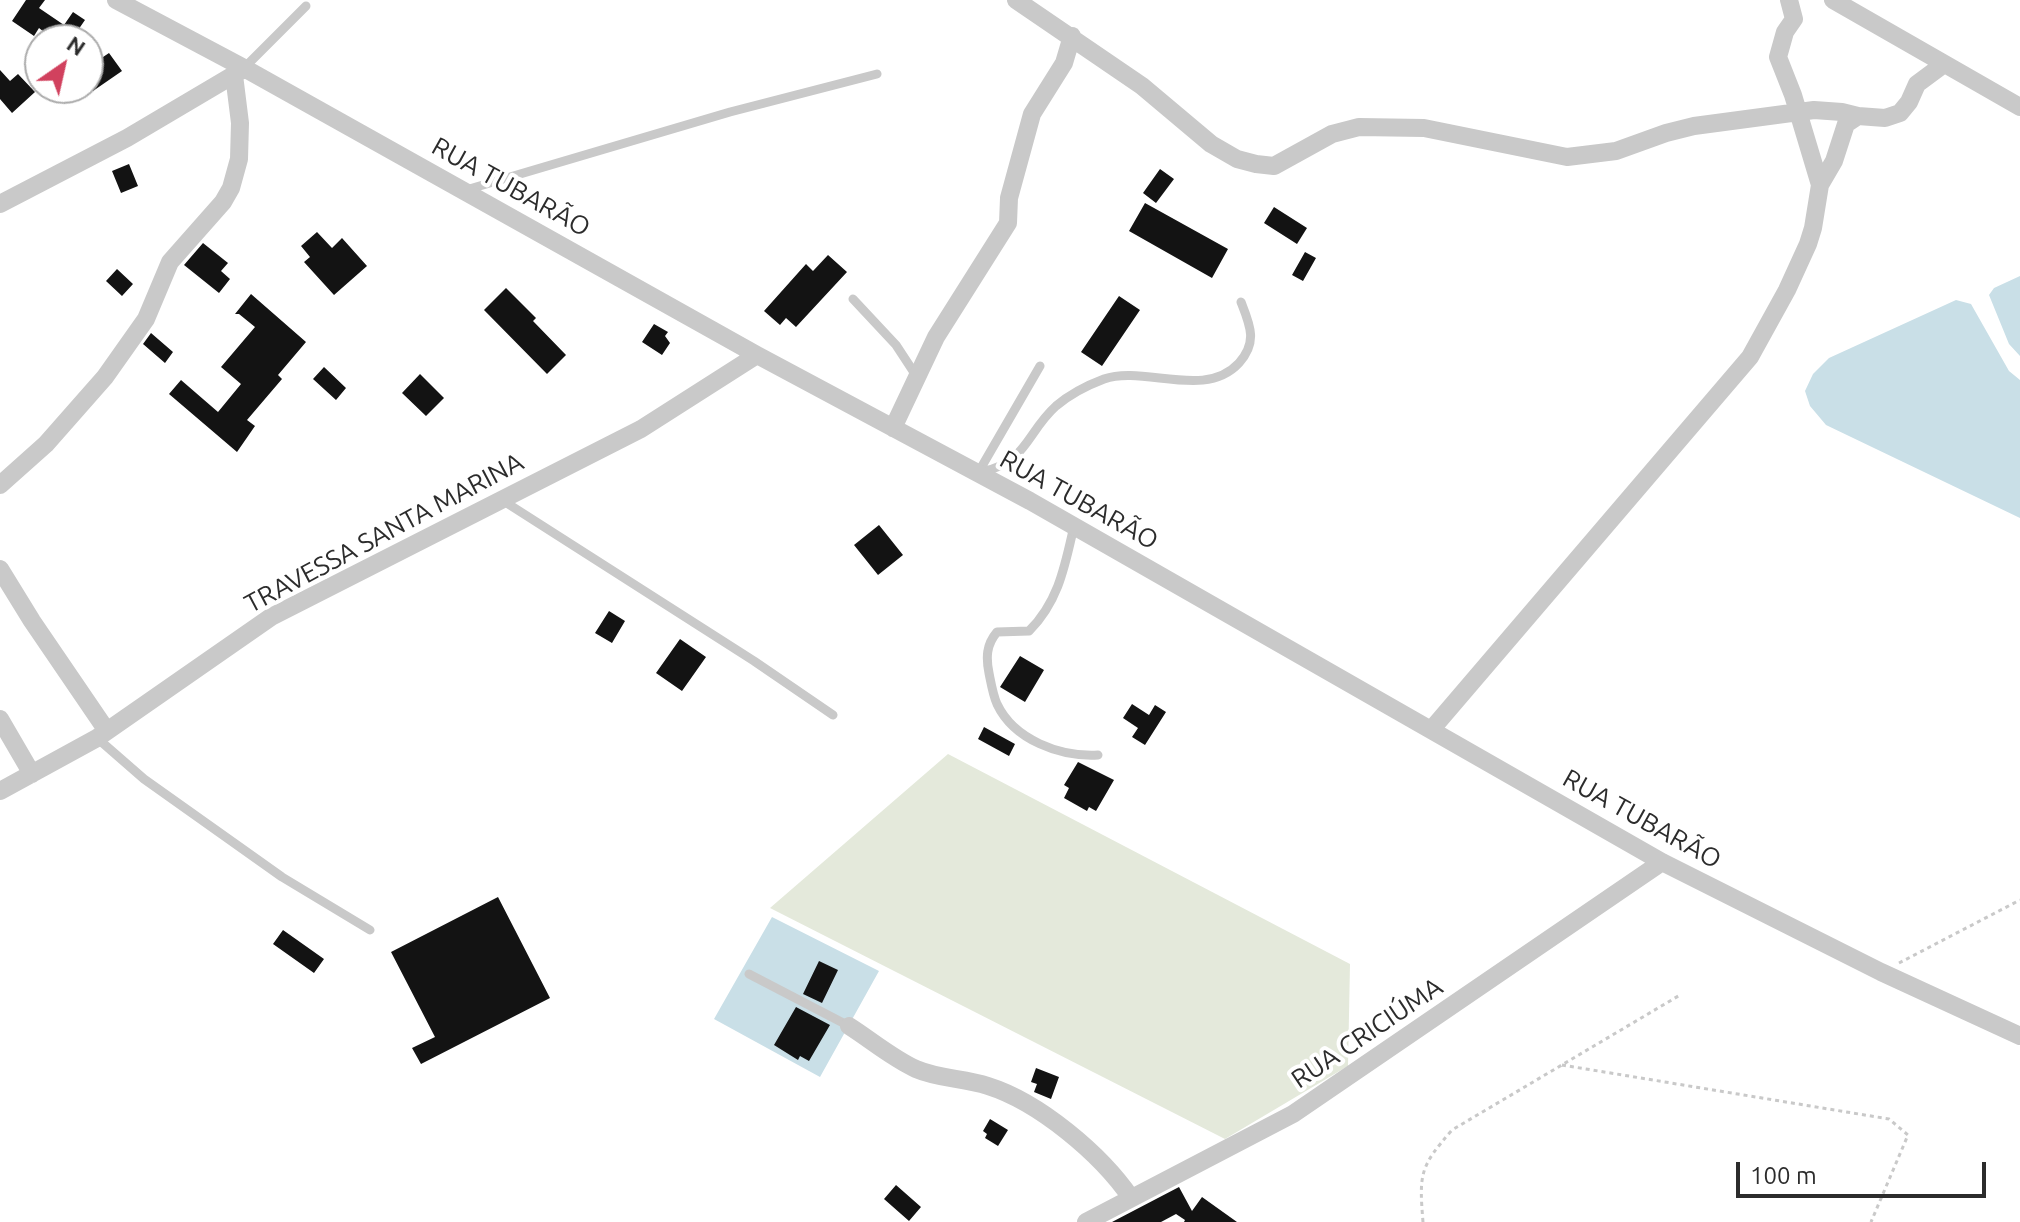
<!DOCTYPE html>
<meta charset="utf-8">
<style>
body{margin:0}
#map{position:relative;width:2020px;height:1222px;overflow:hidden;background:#fff;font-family:Ubuntu,sans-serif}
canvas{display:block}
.north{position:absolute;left:24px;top:24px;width:80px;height:80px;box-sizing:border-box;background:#fff;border:2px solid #ababab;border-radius:50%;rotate:34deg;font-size:22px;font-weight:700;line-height:32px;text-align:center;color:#2c2c2c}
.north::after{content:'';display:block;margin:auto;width:28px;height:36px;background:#d1415e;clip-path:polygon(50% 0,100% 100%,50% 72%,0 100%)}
.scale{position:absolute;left:1736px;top:1162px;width:250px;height:36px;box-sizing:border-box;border:4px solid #2c2c2c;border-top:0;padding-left:10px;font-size:24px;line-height:28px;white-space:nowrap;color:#2c2c2c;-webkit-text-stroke:6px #fff;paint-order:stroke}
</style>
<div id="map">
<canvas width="2020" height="1222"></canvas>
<div class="north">N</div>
<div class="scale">100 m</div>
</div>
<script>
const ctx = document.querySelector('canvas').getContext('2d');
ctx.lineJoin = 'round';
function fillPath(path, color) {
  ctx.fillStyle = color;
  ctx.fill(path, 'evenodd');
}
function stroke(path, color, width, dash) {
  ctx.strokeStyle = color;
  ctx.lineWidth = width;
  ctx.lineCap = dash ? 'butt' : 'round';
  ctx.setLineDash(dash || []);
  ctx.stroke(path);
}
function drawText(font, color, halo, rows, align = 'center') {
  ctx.font = font + ' Ubuntu,sans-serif';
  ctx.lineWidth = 8;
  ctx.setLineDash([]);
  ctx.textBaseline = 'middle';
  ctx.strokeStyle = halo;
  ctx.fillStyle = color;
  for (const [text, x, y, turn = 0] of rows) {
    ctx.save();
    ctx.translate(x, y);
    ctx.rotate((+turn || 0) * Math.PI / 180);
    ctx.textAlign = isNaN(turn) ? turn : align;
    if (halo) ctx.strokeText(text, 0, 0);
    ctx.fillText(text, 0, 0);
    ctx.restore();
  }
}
const green = new Path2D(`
 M948 754 1350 964 1348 1066 1225 1139 770 908Z`);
const water = new Path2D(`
 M2020 276V356L2009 344 1989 295 1994 288Z
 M1956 300 1971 304 2009 371 2020 380V518L1826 425 1810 406 1805 391 1813 374 1829 358Z
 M772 917 879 971 820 1077 714 1019Z`);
const building = new Path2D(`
 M26 0H45L39 8 64 25 73 12 85 20 76 33 86 40H54L39 28 34 36 12 21Z
 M109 53 122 71 93 91 88 84V67Z
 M0 70 10 81 18 74 35 92 12 113 0 99Z
 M129 164 138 186 121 193 112 171Z
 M1160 169 1174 179 1156 203 1143 193Z
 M1145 203 1228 249 1212 278 1129 231Z
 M1274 207 1307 228 1297 244 1264 223Z
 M317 232 332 248 342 238 367 266 334 295 304 262 310 257 301 246Z
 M203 243 228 263 221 271 230 279 219 293 184 265Z
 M1305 252 1316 258 1303 281 1292 275Z
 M828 255 847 272 796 327 786 318 780 325 764 311 806 264 813 271Z
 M117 269 133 284 122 296 106 281Z
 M506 288 536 318 533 321 566 355 547 374 484 310Z
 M251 294 306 342 278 375 282 379 247 420 255 426 237 452 169 394 181 380 218 412 241 384 221 367 255 327 239 314H235Z
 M1119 296 1140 310 1102 366 1081 352Z
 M654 324 668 332 665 336 670 343 662 355 642 342Z
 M151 333 173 352 165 363 143 344Z
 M324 367 346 388 336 400 313 379Z
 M420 374 444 398 426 416 402 393Z
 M879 525 903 555 878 575 854 545Z
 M609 611 625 621 612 643 595 633Z
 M680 639 706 657 682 691 656 673Z
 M1020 656 1044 670 1025 702 1000 687Z
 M1132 704 1149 715 1155 705 1166 712 1145 745 1132 737 1138 728 1123 718Z
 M984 727 1015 744 1009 756 978 739Z
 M1078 762 1114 780 1096 811 1089 807 1087 811 1064 798 1069 788 1064 785Z
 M498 897 550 998 421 1064 412 1048 435 1037 391 952Z
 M283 930 324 959 314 973 273 944Z
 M819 961 838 970 822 1003 803 994Z
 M796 1007 830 1025 809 1061 800 1056 798 1060 774 1045Z
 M1036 1068 1059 1077 1051 1099 1034 1092 1037 1084 1031 1082Z
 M990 1119 1008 1130 998 1146 985 1138 987 1134 983 1131Z
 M896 1185 921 1207 909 1221 884 1199Z
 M1179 1187 1192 1211 1202 1197 1237 1222H1184L1185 1220 1176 1214 1161 1222H1112Z`);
const path = new Path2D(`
 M1899 963 2020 900
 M1562 1065 1889 1119 1908 1135 1871 1222
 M1423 1222C1419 1173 1420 1167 1452 1130L1680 995`);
const lane = new Path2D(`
 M244 68 306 6
 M466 190 730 112 877 74
 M853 299 896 345 917 377
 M981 472C1027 463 1026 433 1056 406 1069 395 1088 385 1104 379 1144 365 1205 400 1239 363 1258 342 1250 325 1241 302
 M978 473 1040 366
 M502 500 754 661 833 715
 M1074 526C1065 565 1059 601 1029 631L997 632C986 645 986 658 989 673 991 683 993 695 997 704 1014 740 1060 757 1098 755
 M97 738 144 779 282 877 370 930
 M749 974 849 1026`);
const street = new Path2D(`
 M116 0 244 68 757 355 1030 501 1662 862 1881 972 2020 1036
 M1016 0 1142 86 1211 144 1237 159 1256 164 1274 166 1332 134 1359 127 1424 128 1567 157 1616 151 1666 133 1694 126 1814 110 1842 112 1858 116
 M1789 0 1794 19 1785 32 1778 57 1793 95 1820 185
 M1833 0 2020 107
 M0 204 127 138 242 70
 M893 428 936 337 1008 223 1009 198 1032 114 1064 63 1072 36
 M0 485 46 444 105 377 146 319 170 262 223 202 231 188 239 159 240 123 234 75
 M0 569 32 621 107 731
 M0 719 32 774
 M1431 730 1750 357 1787 290 1808 244 1813 228 1820 185 1834 161 1846 124 1858 116 1885 118 1900 113 1909 102 1917 84 1944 64
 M0 791 97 738 271 617 641 429 757 355
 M849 1026C871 1040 892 1058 916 1069 939 1079 964 1078 988 1086 1039 1102 1101 1154 1131 1198
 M1086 1222 1293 1114 1662 862`);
const streetNames = [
 ["RUA TUBARÃO",511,187,29],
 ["RUA TUBARÃO",1079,500,29],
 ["TRAVESSA SANTA MARINA",384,533,-28],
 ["RUA TUBARÃO",1642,819,29],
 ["RUA CRICIÚMA",1367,1033,-34]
];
fillPath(green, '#e4e9db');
fillPath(water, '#c9dfe7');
fillPath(building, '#131313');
stroke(path, '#c9c9c9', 3, [4, 4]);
stroke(lane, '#c9c9c9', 9);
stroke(street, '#c9c9c9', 18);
drawText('26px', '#2c2c2c', '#fff', streetNames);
</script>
